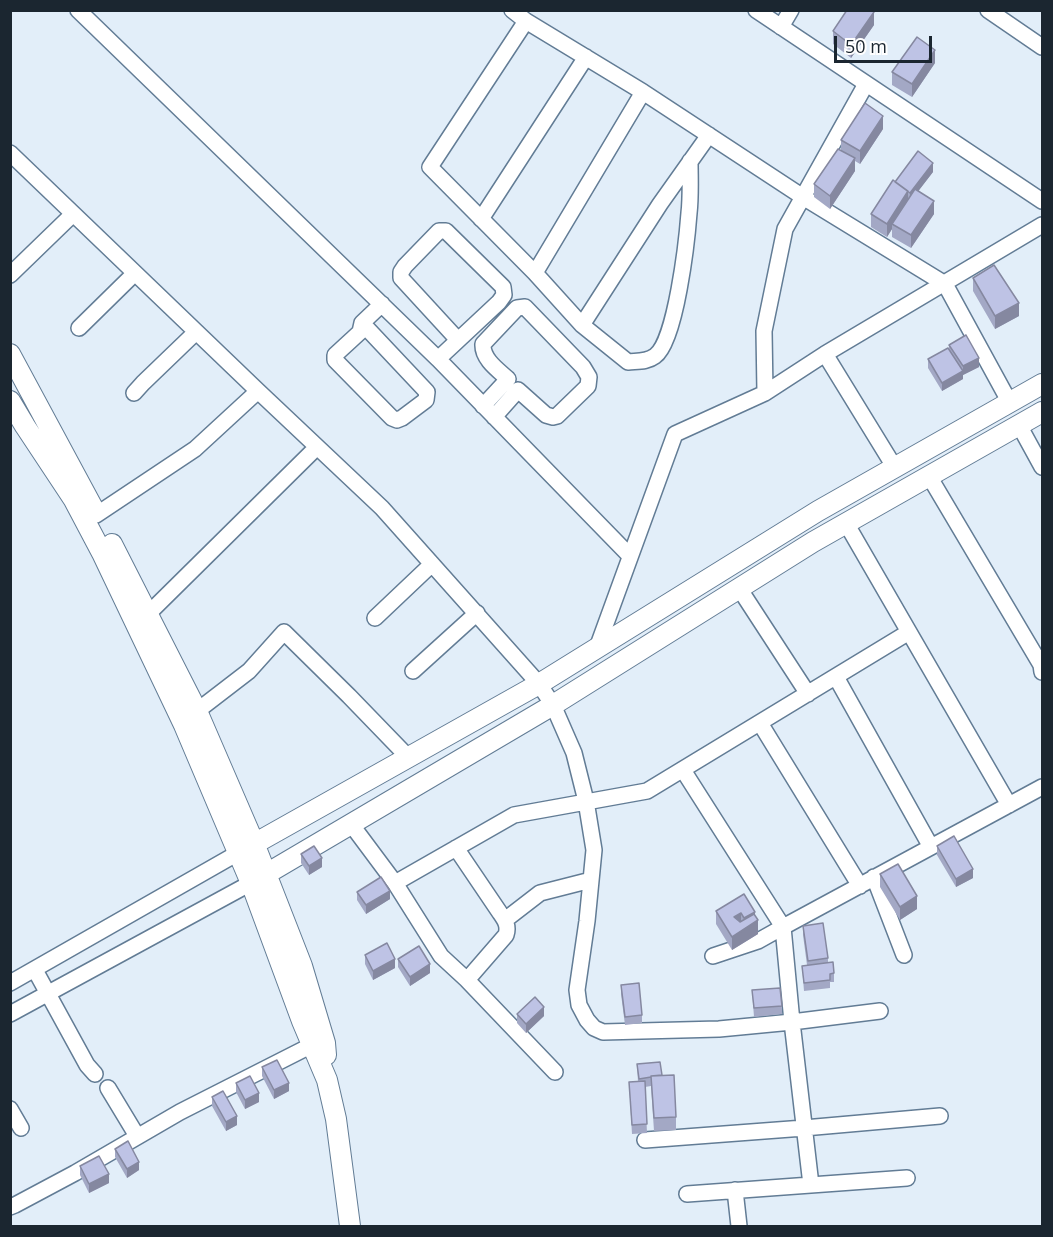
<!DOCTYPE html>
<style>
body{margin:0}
#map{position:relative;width:1053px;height:1237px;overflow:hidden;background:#e2eef9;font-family:"Open Sans",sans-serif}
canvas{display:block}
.frame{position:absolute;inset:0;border:12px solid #1b2630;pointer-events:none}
.scale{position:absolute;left:834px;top:36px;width:98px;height:27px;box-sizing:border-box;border:3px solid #1b2630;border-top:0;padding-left:8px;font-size:18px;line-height:21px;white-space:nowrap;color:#1b2630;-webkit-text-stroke:4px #fff;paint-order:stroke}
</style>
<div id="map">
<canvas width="1053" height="1237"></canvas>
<div class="frame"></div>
<div class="scale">50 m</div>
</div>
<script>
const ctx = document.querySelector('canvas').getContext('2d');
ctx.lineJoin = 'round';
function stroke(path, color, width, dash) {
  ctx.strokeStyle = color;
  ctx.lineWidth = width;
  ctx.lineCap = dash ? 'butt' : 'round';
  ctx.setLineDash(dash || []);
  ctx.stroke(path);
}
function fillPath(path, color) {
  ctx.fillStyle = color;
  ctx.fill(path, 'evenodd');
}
const minor = new Path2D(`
 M78 10 438 359 630 556
 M512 10 526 21 643 92 803 197 945 284 1010 403
 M756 10 1042 201
 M988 10 1042 47
 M526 21 430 167 535 273 582 325 628 362C638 361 647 362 655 356 676 341 687 240 689 213 691 196 690 178 690 161
 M781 27 791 10
 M10 153 258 391 382 508 539 684 553 705 574 753 586 801 594 850 587 921 577 990 579 1005 587 1020 594 1028 603 1032 719 1029 792 1022 880 1011
 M481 219 586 57
 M535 273 643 92
 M10 275 73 214
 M362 323 427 392 426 400 402 418 397 420 392 418 335 360V355L360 332 362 323 382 304
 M582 325 660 204 709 135
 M79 328 135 273
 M825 354 895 468
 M438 359 499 302 504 295 503 287 446 231H439L405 266 401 272V278L458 340
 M134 393 143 383 196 332
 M765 393 764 331 785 229 866 84
 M483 406 508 379C498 370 482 359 483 344L517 308 525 307 583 367 589 377 588 386 557 416 553 417 546 415 518 390 494 417
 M1019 425 1042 467
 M929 476 1041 665 1042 672
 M96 515 195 449 258 391
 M846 523 1009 805
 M739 588 808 694
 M148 614 317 447
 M375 618 432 564
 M597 648 675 434 765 393 825 354 1042 225
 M413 671 477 613
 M836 677 931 847
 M197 711 249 671 284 632 349 696 409 758
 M760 723 860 886
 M683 770 783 927 758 941 713 956
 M351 824 395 883 441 956 467 980 555 1072
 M456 848 500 913C505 920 509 926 506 935L467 980
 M874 877 904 955
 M395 883 514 815 647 791 909 632
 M505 920 540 893 591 880
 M35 970 87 1065 95 1074
 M10 983 238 853
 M10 1014 251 883
 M108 1088 137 1136
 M10 1109 21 1128
 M645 1140 804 1128 940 1116
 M811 1185 792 1022 783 927 1042 787
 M735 1190 739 1226
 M687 1194 907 1178
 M10 1207 15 1205 75 1173 180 1112 312 1045`);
const tertiary = new Path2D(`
 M10 354 94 510
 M10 401 25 426 74 500 102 553 184 725 251 883 302 1021 327 1080 336 1119 350 1226
 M112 544 197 711 254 843 302 966 325 1043 326 1055
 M238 853 539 684 818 511 1042 384
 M251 883 553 705 813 542 1042 412`);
const wall = new Path2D(`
 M874 25 851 58 833 44V31Z
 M935 63 912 97 892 85V72Z
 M883 129 860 164 855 161V171L830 209 814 197V184L841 150V140Z
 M933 172 918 191 934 214 911 248 892 237V229L887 237 871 227V214L895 182Z
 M973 278 1019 316 995 329 973 291Z
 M949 345 979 367 963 375V379L942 391 928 368V359L949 350Z
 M937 846 973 878 956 887 937 855Z
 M301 854 322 867 309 875 301 863Z
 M880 874 917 909 900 920 880 887Z
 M357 892 390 899 366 914 357 900Z
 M744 894 758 934 732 950 716 924V911Z
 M803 926 828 958V963L834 973V982H830V988L804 991 802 966 807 965 803 935Z
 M365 955 395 968 373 980 365 964Z
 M398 959 430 973 410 986 398 967Z
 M621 985 642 1015V1023L625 1025 621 994Z
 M752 990 782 1006V1014L754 1017Z
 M517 1014 544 1016 526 1033 517 1023Z
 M637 1064 662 1075 676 1117V1130L654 1131 651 1086 645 1087 647 1133 632 1134 629 1082H638Z
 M262 1067 289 1091 274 1099 262 1076Z
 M236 1083 259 1102 245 1109 236 1092Z
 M212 1097 237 1125 226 1131 212 1106Z
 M115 1149 139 1170 127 1178 115 1157Z
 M80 1166 109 1183 89 1193 80 1175Z`);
const shadedWall = new Path2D(`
 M874 12V25L851 58V45Z
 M935 50V63L912 97V84Z
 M883 116V129L860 164V151Z
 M855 158V171L830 209V196Z
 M933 163V172L910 202V193Z
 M908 191V204L892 224V229L887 237V224Z
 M934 201V214L911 248V235Z
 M1019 303V316L995 329V316Z
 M979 358V367L963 375V366Z
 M963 371V379L942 391V383Z
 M322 858V867L309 875V866Z
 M973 869V878L956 887V879Z
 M390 891V899L366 914V905Z
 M917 896V909L900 920V907Z
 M755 912V922L758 920V934L732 950V937L744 929V918Z
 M741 913V926L734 917Z
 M395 959V968L373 980V971Z
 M430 964V973L410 986V977Z
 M544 1007V1016L526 1033V1024Z
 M289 1083V1091L274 1099V1090Z
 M259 1093V1102L245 1109V1100Z
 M237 1116V1125L226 1131V1122Z
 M139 1162V1170L127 1178V1169Z
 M109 1174V1183L89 1193V1184Z`);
const building = new Path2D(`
 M847 10H872L874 12 851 45 833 31Z
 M917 37 935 50 912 84 892 72Z
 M865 103 883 116 860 151 841 140Z
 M838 149 855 158 830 196 814 184Z
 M918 151 933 163 910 193 895 182Z
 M893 180 908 191 887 224 871 214Z
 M915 189 934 201 911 235 892 224Z
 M994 265 1019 303 995 316 973 278Z
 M966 335 979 358 963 366 949 345Z
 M948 348 963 371 942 383 928 359Z
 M954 836 973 869 956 879 937 846Z
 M314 846 322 858 309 866 301 854Z
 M898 864 917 896 900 907 880 874Z
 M381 877 390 891 366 905 357 892Z
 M744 894 755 912 744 918 741 913 734 917 740 922 754 914 758 920 732 937 716 911Z
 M823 923 828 958 808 961 803 926Z
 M387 943 395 959 373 971 365 955Z
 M419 946 430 964 410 977 398 959Z
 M833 962 834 973 830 974V980L804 983 802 966Z
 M639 983 642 1015 625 1017 621 985Z
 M780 988 782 1006 754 1008 752 990Z
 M535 997 544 1007 526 1024 517 1014Z
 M277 1060 289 1083 274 1090 262 1067Z
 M660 1062 662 1075 651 1076V1077L639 1079 637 1064Z
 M674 1075 676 1117 654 1118 651 1076Z
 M250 1076 259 1093 245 1100 236 1083Z
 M645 1081 647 1124 632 1125 629 1082Z
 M223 1091 237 1116 226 1122 212 1097Z
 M128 1141 139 1162 127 1169 115 1149Z
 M99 1156 109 1174 89 1184 80 1166Z`);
stroke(minor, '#627c95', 18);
stroke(tertiary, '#627c95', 22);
stroke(minor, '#fff', 15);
stroke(tertiary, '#fff', 20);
fillPath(wall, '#a3a8c5');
fillPath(shadedWall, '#8588a0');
fillPath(building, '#bec3e5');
stroke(building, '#8588a0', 1.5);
</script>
